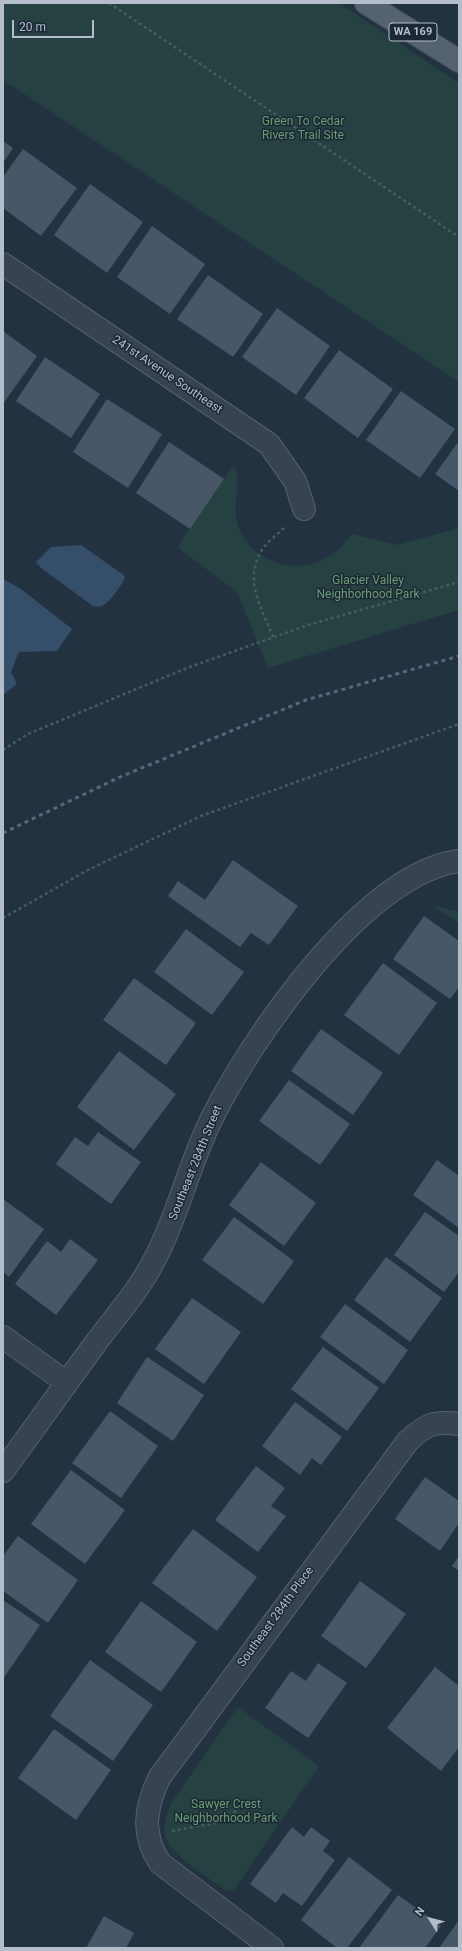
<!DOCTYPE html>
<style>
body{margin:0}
#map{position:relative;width:462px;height:1951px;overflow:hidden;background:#233241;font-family:Roboto,sans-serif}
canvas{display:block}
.frame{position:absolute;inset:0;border:4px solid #b4becb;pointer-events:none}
.north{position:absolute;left:410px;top:1899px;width:40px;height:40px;-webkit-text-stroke:3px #1c2836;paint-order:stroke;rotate:306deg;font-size:11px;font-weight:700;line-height:16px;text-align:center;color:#b4becb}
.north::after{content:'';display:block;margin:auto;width:14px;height:18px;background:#b4becb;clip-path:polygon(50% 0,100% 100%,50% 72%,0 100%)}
.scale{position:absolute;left:12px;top:20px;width:82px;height:18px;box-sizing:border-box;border:2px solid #b4becb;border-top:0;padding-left:5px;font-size:12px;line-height:14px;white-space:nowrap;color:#b4becb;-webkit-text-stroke:3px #1c2836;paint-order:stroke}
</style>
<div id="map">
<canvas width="462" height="1951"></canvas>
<div class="frame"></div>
<div class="north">N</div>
<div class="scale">20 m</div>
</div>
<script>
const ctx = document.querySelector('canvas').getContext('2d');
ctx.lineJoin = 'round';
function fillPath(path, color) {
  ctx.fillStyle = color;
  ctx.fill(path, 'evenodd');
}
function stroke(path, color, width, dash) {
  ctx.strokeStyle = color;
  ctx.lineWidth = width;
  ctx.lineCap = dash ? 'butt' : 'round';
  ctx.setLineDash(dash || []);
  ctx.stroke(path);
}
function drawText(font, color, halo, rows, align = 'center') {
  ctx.font = font + ' Roboto,sans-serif';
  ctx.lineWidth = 3;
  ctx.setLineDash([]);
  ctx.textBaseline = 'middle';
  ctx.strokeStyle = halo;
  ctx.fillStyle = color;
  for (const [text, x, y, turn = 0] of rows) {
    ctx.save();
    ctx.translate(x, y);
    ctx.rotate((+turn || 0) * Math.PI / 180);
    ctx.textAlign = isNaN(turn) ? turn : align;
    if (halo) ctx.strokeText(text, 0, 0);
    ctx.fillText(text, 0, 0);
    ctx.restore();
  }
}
const green = new Path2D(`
 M3 3H339L459 83V382L3 80Z
 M234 465C242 484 232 505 238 525 250 562 296 577 328 557 338 552 345 542 352 534L397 545 459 528V610L268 668 237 592 177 547Z
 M433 906 459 912V923Z
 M238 1707 319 1766 234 1890 226 1891C210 1878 171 1856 165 1836 162 1826 168 1812 171 1803Z`);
const water = new Path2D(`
 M81 545 125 576C125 582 109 603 102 606 99 607 96 607 93 606L41 568 36 562 51 547Z
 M3 579 21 589 72 629 57 651 19 652 11 672 17 684 3 695Z`);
const building = new Path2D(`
 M3 141 13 148 3 163Z
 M23 149 77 188 41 236 3 208V177Z
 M90 184 143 222 107 273 54 235Z
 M152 226 205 264 170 314 117 277Z
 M208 275 263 314 233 357 177 319Z
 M277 308 330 346 296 395 242 357Z
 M3 331 37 356 3 404Z
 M339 350 393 389 358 438 304 398Z
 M45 357 100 394 71 438 16 401Z
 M401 391 455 429 420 478 366 440Z
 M107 399 162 434 128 488 73 452Z
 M459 441V491L435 474Z
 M169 442 224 479 190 529 136 493Z
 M233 860 298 906 269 945 251 933 240 947 168 896 178 881 205 900Z
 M424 916 459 941V987L450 999 393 959Z
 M186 929 244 972 212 1015 154 972Z
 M383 963 437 1003 399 1055 344 1015Z
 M134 978 196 1023 166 1065 103 1020Z
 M321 1029 383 1073 353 1115 291 1071Z
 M119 1051 176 1094 134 1150 77 1107Z
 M289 1080 350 1124 320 1165 259 1121Z
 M98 1132 141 1162 111 1204 56 1164 75 1137 88 1146Z
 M437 1160 459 1176V1228L413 1195Z
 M261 1162 316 1203 284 1246 229 1205Z
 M3 1199 44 1229 9 1277 3 1272Z
 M425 1212 459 1236V1272L444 1292 394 1255Z
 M234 1217 294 1261 263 1304 202 1260Z
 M70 1239 98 1260 56 1315 15 1284 47 1241 61 1252Z
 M386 1257 442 1298 410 1342 354 1300Z
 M192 1298 241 1332 204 1384 155 1349Z
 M345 1304 408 1350 384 1384 320 1337Z
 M323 1347 379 1388 347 1431 291 1389Z
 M147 1357 204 1395 173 1441 117 1403Z
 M295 1402 342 1437 321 1465 312 1458 300 1475 262 1446Z
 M110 1411 158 1446 121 1498 72 1463Z
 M256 1466 285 1488 271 1506 286 1516 258 1552 215 1520Z
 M71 1470 125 1510 85 1564 31 1524Z
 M425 1477 459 1501V1523L440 1551 395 1519Z
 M193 1529 257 1577 217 1631 152 1583Z
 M18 1536 78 1580 48 1623 3 1591V1556Z
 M459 1556V1571L452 1566Z
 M360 1581 406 1614 366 1668 321 1636Z
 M3 1600 40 1625 3 1679Z
 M141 1601 197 1642 161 1692 105 1652Z
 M90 1660 153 1705 113 1761 50 1716Z
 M318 1663 347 1683 308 1738 265 1708 291 1671 306 1681Z
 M435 1667 459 1686V1747L441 1771 387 1728Z
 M54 1729 111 1770 76 1820 18 1778Z
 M292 1827 304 1837 311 1827 330 1841 323 1851 335 1860 302 1906 283 1893 276 1903 250 1884Z
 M349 1857 392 1890 347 1948H337L301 1920Z
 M398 1895 441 1926 425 1948H359Z
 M104 1916 134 1933 126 1948H86Z
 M459 1920V1948H439Z`);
const path = new Path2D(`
 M109 3 459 237
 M273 637C263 611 245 583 259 555 264 544 278 534 286 526
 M3 750 28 734 187 668 308 625 459 582
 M3 918 88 870 201 816 459 724
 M172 1831 226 1821 241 1805`);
const minor = new Path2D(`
 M3 264 269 444 295 481 304 509
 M3 1337 67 1383
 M3 1471C34 1429 64 1386 95 1344 111 1322 130 1301 144 1278 175 1229 186 1171 211 1120 251 1039 364 873 459 861
 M272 1948 160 1863C141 1834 145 1809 159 1778L408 1441C426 1424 434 1421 459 1424`);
const primary = new Path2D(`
 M366 3 459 61`);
const rail = new Path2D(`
 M3 833 120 777 306 700 459 656`);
const shields = [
 [413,32,48]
];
const shieldNames = [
 ["WA 169",413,32]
];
const parkNames = [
 ["Green To Cedar",303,122],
 ["Rivers Trail Site",303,136],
 ["Glacier Valley",368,581],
 ["Neighborhood Park",368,595],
 ["Sawyer Crest",226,1805],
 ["Neighborhood Park",226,1819]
];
const streetNames = [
 ["241st Avenue Southeast",167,375,34],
 ["Southeast 284th Street",196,1163,-68],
 ["Southeast 284th Place",276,1617,-54]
];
fillPath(green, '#254142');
fillPath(water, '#354e69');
fillPath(building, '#475768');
stroke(minor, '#55616e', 24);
stroke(primary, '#444f5d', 24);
stroke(path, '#435e5f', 2.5, [3, 3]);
stroke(minor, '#374351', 22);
stroke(primary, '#556371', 22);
stroke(rail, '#596878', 3, [4, 4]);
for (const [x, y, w] of shields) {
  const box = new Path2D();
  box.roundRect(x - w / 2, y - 9, w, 18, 3);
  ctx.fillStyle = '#1c2836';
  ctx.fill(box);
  stroke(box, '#b4becb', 1);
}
drawText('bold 11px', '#b4becb', null, shieldNames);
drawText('12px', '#699e72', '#1c2836', parkNames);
drawText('12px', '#b4becb', '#1c2836', streetNames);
</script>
